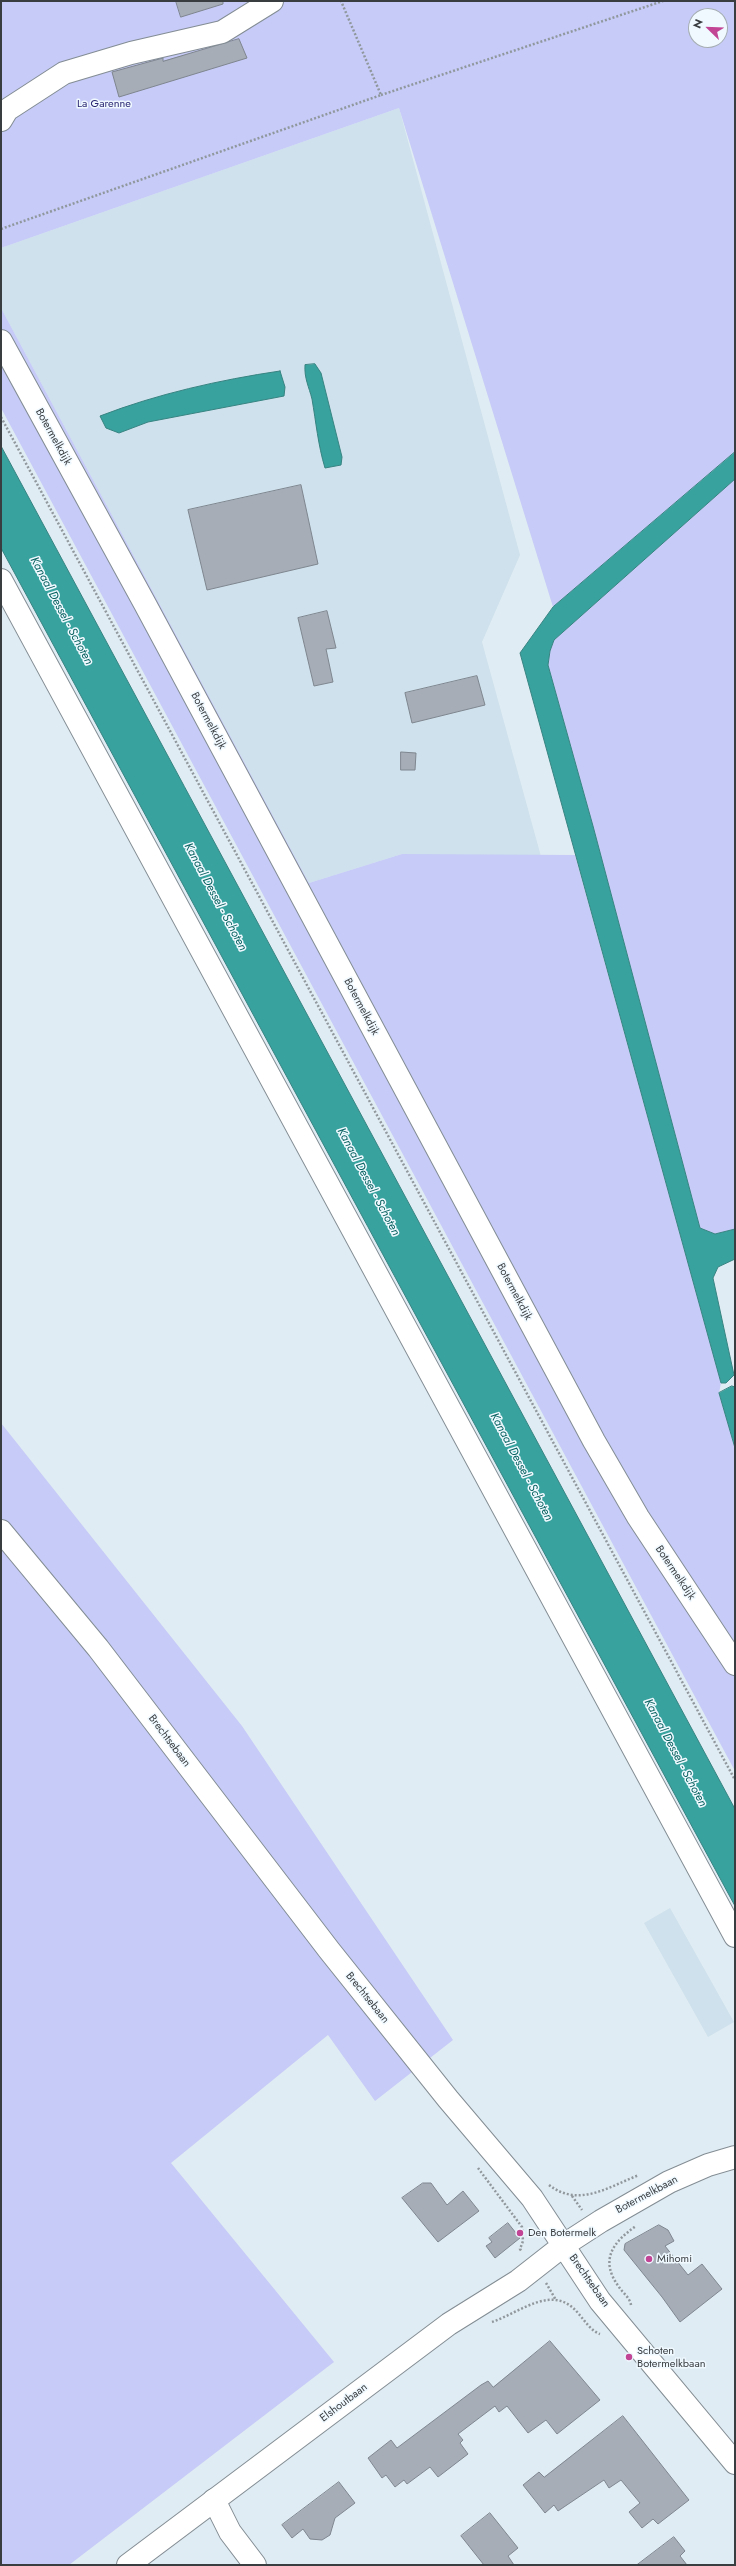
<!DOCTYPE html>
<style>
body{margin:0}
#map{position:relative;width:736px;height:2566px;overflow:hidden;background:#e0ecf3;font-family:Jost,sans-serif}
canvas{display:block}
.frame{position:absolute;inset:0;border:2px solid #393d40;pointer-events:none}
.north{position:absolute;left:688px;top:8px;width:40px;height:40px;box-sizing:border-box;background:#eff9ff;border:1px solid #a6aeb3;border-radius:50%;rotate:293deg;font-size:11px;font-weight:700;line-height:16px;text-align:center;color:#393d40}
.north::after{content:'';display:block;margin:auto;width:14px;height:18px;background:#c24595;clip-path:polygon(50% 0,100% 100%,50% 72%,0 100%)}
</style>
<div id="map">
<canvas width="736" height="2566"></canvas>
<div class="frame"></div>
<div class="north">N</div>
</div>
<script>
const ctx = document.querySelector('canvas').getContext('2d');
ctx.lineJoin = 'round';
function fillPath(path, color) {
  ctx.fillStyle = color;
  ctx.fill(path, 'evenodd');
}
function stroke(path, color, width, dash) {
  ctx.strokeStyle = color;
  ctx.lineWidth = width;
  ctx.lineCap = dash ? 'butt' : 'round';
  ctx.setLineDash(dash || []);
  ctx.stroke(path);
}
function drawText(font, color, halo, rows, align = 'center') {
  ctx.font = font + ' Jost,sans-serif';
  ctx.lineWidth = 3;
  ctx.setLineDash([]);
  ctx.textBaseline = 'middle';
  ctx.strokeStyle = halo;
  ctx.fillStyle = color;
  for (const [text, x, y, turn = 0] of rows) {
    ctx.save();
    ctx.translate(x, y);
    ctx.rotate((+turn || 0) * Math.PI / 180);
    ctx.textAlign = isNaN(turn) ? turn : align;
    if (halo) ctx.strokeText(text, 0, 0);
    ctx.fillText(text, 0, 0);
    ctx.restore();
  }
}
const built = new Path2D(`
 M399 108 520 555 482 642 548 882 402 854 309 883 1 308V248Z
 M670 1908 734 2022 708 2037 644 1923Z`);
const green = new Path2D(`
 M1 1H735V452L553 607 399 108 1 248ZM696 16H720V40H696Z
 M1 308 309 883 402 854 575 855 721 1383 719 1393 735 1448V1771L1 408Z
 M735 479V1229L715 1234 700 1228 593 826 548 665 550 651 554 640Z
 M1 1423 242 1726 453 2040 375 2101 328 2035 171 2163 334 2362 69 2565H1Z`);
const water = new Path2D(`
 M315 364 321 373 342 457 341 465 325 468C318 445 316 422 312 399 309 387 304 378 305 365Z
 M280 371 285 387 284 396 148 422 119 433 106 428 100 416C157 394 219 380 280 371Z
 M1 446 735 1809V1906L1 548Z
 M735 452V479L554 640 550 651 548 665 593 826 700 1228 715 1234 735 1229V1259L718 1267 713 1278 734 1375 726 1383H721L520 653 553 607Z
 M732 1386 735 1387V1448L719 1393Z`);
const building = new Path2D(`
 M176 1H223V4L181 17Z
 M239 39 247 58 119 97 112 72 163 58V61Z
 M301 485 318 564 207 590 188 510Z
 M327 611 336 648 326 649 333 682 314 686 298 618Z
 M477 676 485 705 412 723 405 693Z
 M401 752 416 753 415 770H401Z
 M423 2183H431L447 2205 463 2191 479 2211 438 2242 402 2198Z
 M508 2223 520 2238 495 2258 486 2246 492 2242 489 2238Z
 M659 2225 668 2230 674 2241 665 2246 688 2275 702 2264 722 2289 680 2322 662 2297 624 2250 625 2244Z
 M550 2341 600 2400 557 2434 546 2420 528 2433 507 2406 499 2412 495 2406 458 2434 463 2440 460 2443 468 2454 438 2477 430 2467 407 2484 404 2480 395 2487 386 2475 382 2478 368 2458 391 2440 397 2448 481 2385 488 2381 493 2387Z
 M623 2416 689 2500 658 2524 653 2519 642 2528 629 2512 640 2503 621 2480 609 2488 604 2480 558 2511 554 2505 545 2513 523 2485 539 2472 544 2477Z
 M339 2482 355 2503 335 2518 330 2535 322 2540 310 2539 303 2529 292 2538 282 2525Z
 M490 2513 518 2548 508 2556 514 2565H484L461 2536Z
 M674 2537 685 2551 680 2556 687 2565H637Z`);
const path = new Path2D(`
 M381 95 663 1
 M1 229 381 95 341 1
 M1 417 735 1780
 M478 2168 522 2227 523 2241 520 2249 522 2252
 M549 2185C579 2208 608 2187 639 2175
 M572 2196 582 2210
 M546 2283 556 2300
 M631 2305C630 2298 623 2293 619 2287 599 2260 613 2242 636 2226
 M492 2322C521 2312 553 2283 578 2313 585 2321 591 2331 600 2334`);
const minor = new Path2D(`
 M1 120 7 110 64 73 131 53 222 32 272 1
 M1 341 145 604 594 1441 638 1517 735 1664
 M1 580 735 1936
 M214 2500 230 2532 255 2565`);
const major = new Path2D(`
 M1 1531 98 1648 329 1950 448 2099 532 2198 600 2301 735 2463
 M128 2565 449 2324 518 2281 564 2245 601 2221 669 2182 708 2165 735 2157`);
const markers = [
 [520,2233,4,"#c24595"],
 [649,2259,4,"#c24595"],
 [629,2357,4,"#c24595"]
];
const parkNames = [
 ["La Garenne",104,104]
];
const streetNames = [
 ["Botermelkdijk",53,437,61],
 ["Botermelkdijk",208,721,62],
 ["Botermelkdijk",361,1007,62],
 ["Botermelkdijk",514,1292,62],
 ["Botermelkdijk",675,1573,56],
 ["Brechtsebaan",169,1741,53],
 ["Brechtsebaan",367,1998,51],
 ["Botermelkbaan",647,2195,-28],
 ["Brechtsebaan",589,2281,55],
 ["Elshoutbaan",344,2403,-37]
];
const poiNames = [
 ["Den Botermelk",528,2233],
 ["Mihomi",657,2259],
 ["Schoten",637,2351],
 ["Botermelkbaan",637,2364]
];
const waterNames = [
 ["Kanaal Dessel - Schoten",61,611,62],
 ["Kanaal Dessel - Schoten",215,897,62],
 ["Kanaal Dessel - Schoten",368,1182,62],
 ["Kanaal Dessel - Schoten",521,1467,62],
 ["Kanaal Dessel - Schoten",675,1753,62]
];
fillPath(built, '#cee1ec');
fillPath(green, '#c6cbf7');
fillPath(water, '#37a29e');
stroke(water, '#388482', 1);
fillPath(building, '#a6adb7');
stroke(building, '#7f868f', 1);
stroke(minor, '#838d94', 24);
stroke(major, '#838d94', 24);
stroke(path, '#90989d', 2.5, [2, 2]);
stroke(minor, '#fff', 22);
stroke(major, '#fff', 22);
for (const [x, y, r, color] of markers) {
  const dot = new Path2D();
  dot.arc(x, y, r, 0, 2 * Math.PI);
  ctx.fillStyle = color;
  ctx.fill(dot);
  stroke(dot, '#eff9ff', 1.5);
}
drawText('11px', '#2b2773', '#eff9ff', parkNames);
drawText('11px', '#393d40', '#eff9ff', streetNames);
drawText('11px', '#393d40', '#eff9ff', poiNames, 'left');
drawText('italic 12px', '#0a6361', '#eff9ff', waterNames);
</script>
